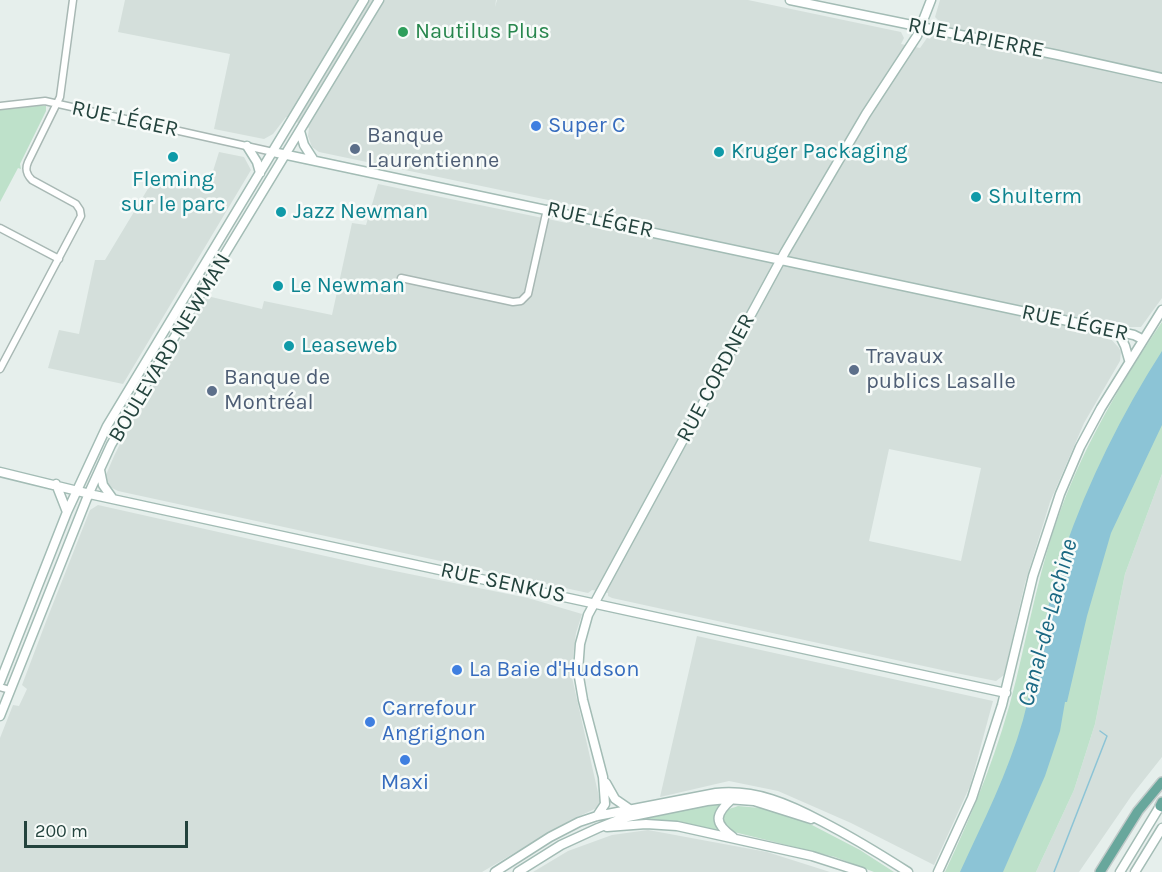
<!DOCTYPE html>
<meta charset="utf-8">
<style>
body{margin:0}
#map{position:relative;width:1162px;height:872px;overflow:hidden;background:#e6efec;font-family:Karla,sans-serif}
canvas{display:block}
.scale{position:absolute;left:24px;top:821px;width:164px;height:27px;box-sizing:border-box;border:3px solid #23433d;border-top:0;padding-left:8px;font-size:18px;line-height:21px;white-space:nowrap;color:#23433d;-webkit-text-stroke:4px #f7fbf9;paint-order:stroke}
</style>
<div id="map">
<canvas width="1162" height="872"></canvas>
<div class="scale">200 m</div>
</div>
<script>
const ctx = document.querySelector('canvas').getContext('2d');
ctx.lineJoin = 'round';
function fillPath(path, color) {
  ctx.fillStyle = color;
  ctx.fill(path, 'evenodd');
}
function stroke(path, color, width, dash) {
  ctx.strokeStyle = color;
  ctx.lineWidth = width;
  ctx.lineCap = dash ? 'butt' : 'round';
  ctx.setLineDash(dash || []);
  ctx.stroke(path);
}
function drawText(font, color, halo, rows, align = 'center') {
  ctx.font = font + ' Karla,sans-serif';
  ctx.lineWidth = 5;
  ctx.setLineDash([]);
  ctx.textBaseline = 'middle';
  ctx.strokeStyle = halo;
  ctx.fillStyle = color;
  for (const [text, x, y, turn = 0] of rows) {
    ctx.save();
    ctx.translate(x, y);
    ctx.rotate((+turn || 0) * Math.PI / 180);
    ctx.textAlign = isNaN(turn) ? turn : align;
    if (halo) ctx.strokeText(text, 0, 0);
    ctx.fillText(text, 0, 0);
    ctx.restore();
  }
}
const built = new Path2D(`
 M125 0H496L495 7 497 0H748L901 32 904 38 901 44 920 48 927 38 930 39 939 21 935 17 940 0H1162V298L1141 327H1110V338L1119 348 1121 352 1120 361 1084 423 1050 502 1025 583 1004 675 996 681 951 672 612 598 608 596V593L592 590 588 593 118 491 110 487 106 482V475L114 456 127 430 207 296 262 309 264 301 332 315 352 223 366 225 378 184 567 223 572 205 319 152 312 147 308 136 309 128 286 117 273 134 264 139 214 129 230 54 118 32ZM889 449 981 468 961 561 869 541Z
 M219 152 244 157 251 170 123 384 48 368 59 330 79 334 95 260H105L155 177 208 187Z
 M1162 474V757L1132 795 1079 872H1036L1074 790 1095 724 1125 574Z
 M98 505 370 566 528 598 582 614 576 633 571 673 601 806 569 821 482 872H0V738L13 705 19 706 27 689 22 685 47 619 90 510Z
 M697 636 993 701 970 786 934 865 851 823 778 791 729 781 660 797Z
 M648 830 767 852 830 872H533L568 851 612 835Z`);
const green = new Path2D(`
 M37 106H46V111L20 164 21 169 18 168 0 202V110Z
 M1162 322V474L1125 574 1095 724 1074 790 1036 872H945C974 810 1000 747 1016 680 1030 623 1040 565 1061 509 1086 442 1122 381 1162 322Z
 M721 802V832L625 823V821Z
 M738 806 771 809 812 825 860 850 894 872H874L835 857 730 831 723 821C722 808 731 809 738 806Z`);
const water = new Path2D(`
 M1162 351V425L1111 533 1087 616 1067 702H1065L1060 731 1045 776 1003 872H960C983 822 1008 773 1023 720 1038 664 1045 606 1064 551 1089 480 1121 415 1162 351Z`);
const stream = new Path2D(`
 M1054 872 1107 736 1100 731`);
const street = new Path2D(`
 M0 106 45 101 273 152
 M0 228 59 259
 M401 278 513 302 521 301 528 294 547 209
 M0 369 81 216 80 210 76 204 32 180C26 174 25 169 28 162L60 97 73 0
 M0 687 10 690`);
const secondary = new Path2D(`
 M790 0 1058 55 1162 78
 M300 131 304 145 313 159
 M247 146 257 162 260 173
 M273 152 1134 335 1142 339
 M1118 332 1125 346 1129 360
 M100 470 103 485 113 499
 M0 472 94 495 1006 693
 M56 484 67 512
 M0 682 67 512 107 426 364 0
 M0 716 89 493 111 445 146 384 379 0
 M606 783 615 799 631 810
 M732 799C715 814 713 823 733 837
 M597 816 605 804 603 777 583 700 578 671 580 644 588 615 785 252 866 114 917 36 931 0
 M607 827 646 824 677 826 812 856 862 872
 M495 872 550 837 579 822 597 816 716 793C756 789 789 804 823 822 852 837 880 854 908 872
 M518 872 561 845 598 828 623 818 707 801 727 799 754 801 811 819
 M938 872 972 798 1002 705 1033 576 1060 494 1080 447 1101 408 1162 310
 M1120 872 1160 806
 M1135 872 1162 828`);
const primary = new Path2D(`
 M1162 802 1160 806 1162 807
 M1100 872 1138 811 1162 782`);
const markers = [
 [403,32,6,"#2e9e5b"],
 [536,126,6,"#3f7fe0"],
 [355,149,6,"#5c6f8a"],
 [719,152,6,"#0f9aa8"],
 [173,157,6,"#0f9aa8"],
 [976,197,6,"#0f9aa8"],
 [281,212,6,"#0f9aa8"],
 [278,286,6,"#0f9aa8"],
 [289,346,6,"#0f9aa8"],
 [854,370,6,"#5c6f8a"],
 [212,391,6,"#5c6f8a"],
 [457,670,6,"#3f7fe0"],
 [370,722,6,"#3f7fe0"],
 [405,760,6,"#3f7fe0"]
];
const leisureNames = [
 ["Nautilus Plus",415,32]
];
const streetNames = [
 ["RUE LAPIERRE",976,38,11],
 ["RUE LÉGER",125,119,12],
 ["RUE LÉGER",600,220,12],
 ["RUE LÉGER",1075,323,12],
 ["BOULEVARD NEWMAN",170,348,-59],
 ["RUE CORDNER",716,378,-62],
 ["RUE SENKUS",503,583,12]
];
const shopNames = [
 ["Super C",548,126],
 ["La Baie d'Hudson",469,670],
 ["Carrefour",382,709],
 ["Angrignon",382,734],
 ["Maxi",405,783,"center"]
];
const serviceNames = [
 ["Banque",367,136],
 ["Laurentienne",367,161],
 ["Travaux",866,357],
 ["publics Lasalle",866,382],
 ["Banque de",224,378],
 ["Montréal",224,403]
];
const cultureNames = [
 ["Kruger Packaging",731,152],
 ["Fleming",173,180,"center"],
 ["sur le parc",173,205,"center"],
 ["Shulterm",988,197],
 ["Jazz Newman",293,212],
 ["Le Newman",290,286],
 ["Leaseweb",301,346]
];
const waterNames = [
 ["Canal-de-Lachine",1048,623,-75]
];
fillPath(built, '#d4dfdb');
fillPath(green, '#bee1ca');
fillPath(water, '#8cc4d6');
stroke(stream, '#8cc4d6', 1.5);
stroke(street, '#a8b8b4', 9);
stroke(secondary, '#a3bcb5', 11);
stroke(primary, '#c1cac9', 12);
stroke(street, '#fff', 6);
stroke(secondary, '#fff', 8);
stroke(primary, '#68a79c', 9);
for (const [x, y, r, color] of markers) {
  const dot = new Path2D();
  dot.arc(x, y, r, 0, 2 * Math.PI);
  ctx.fillStyle = color;
  ctx.fill(dot);
  stroke(dot, '#f7fbf9', 2);
}
drawText('22px', '#27864d', '#f7fbf9', leisureNames, 'left');
drawText('22px', '#23433d', '#f7fbf9', streetNames);
drawText('22px', '#366cbe', '#f7fbf9', shopNames, 'left');
drawText('22px', '#4e5e75', '#f7fbf9', serviceNames, 'left');
drawText('22px', '#0d838f', '#f7fbf9', cultureNames, 'left');
drawText('italic 24px', '#196883', '#f7fbf9', waterNames);
</script>
